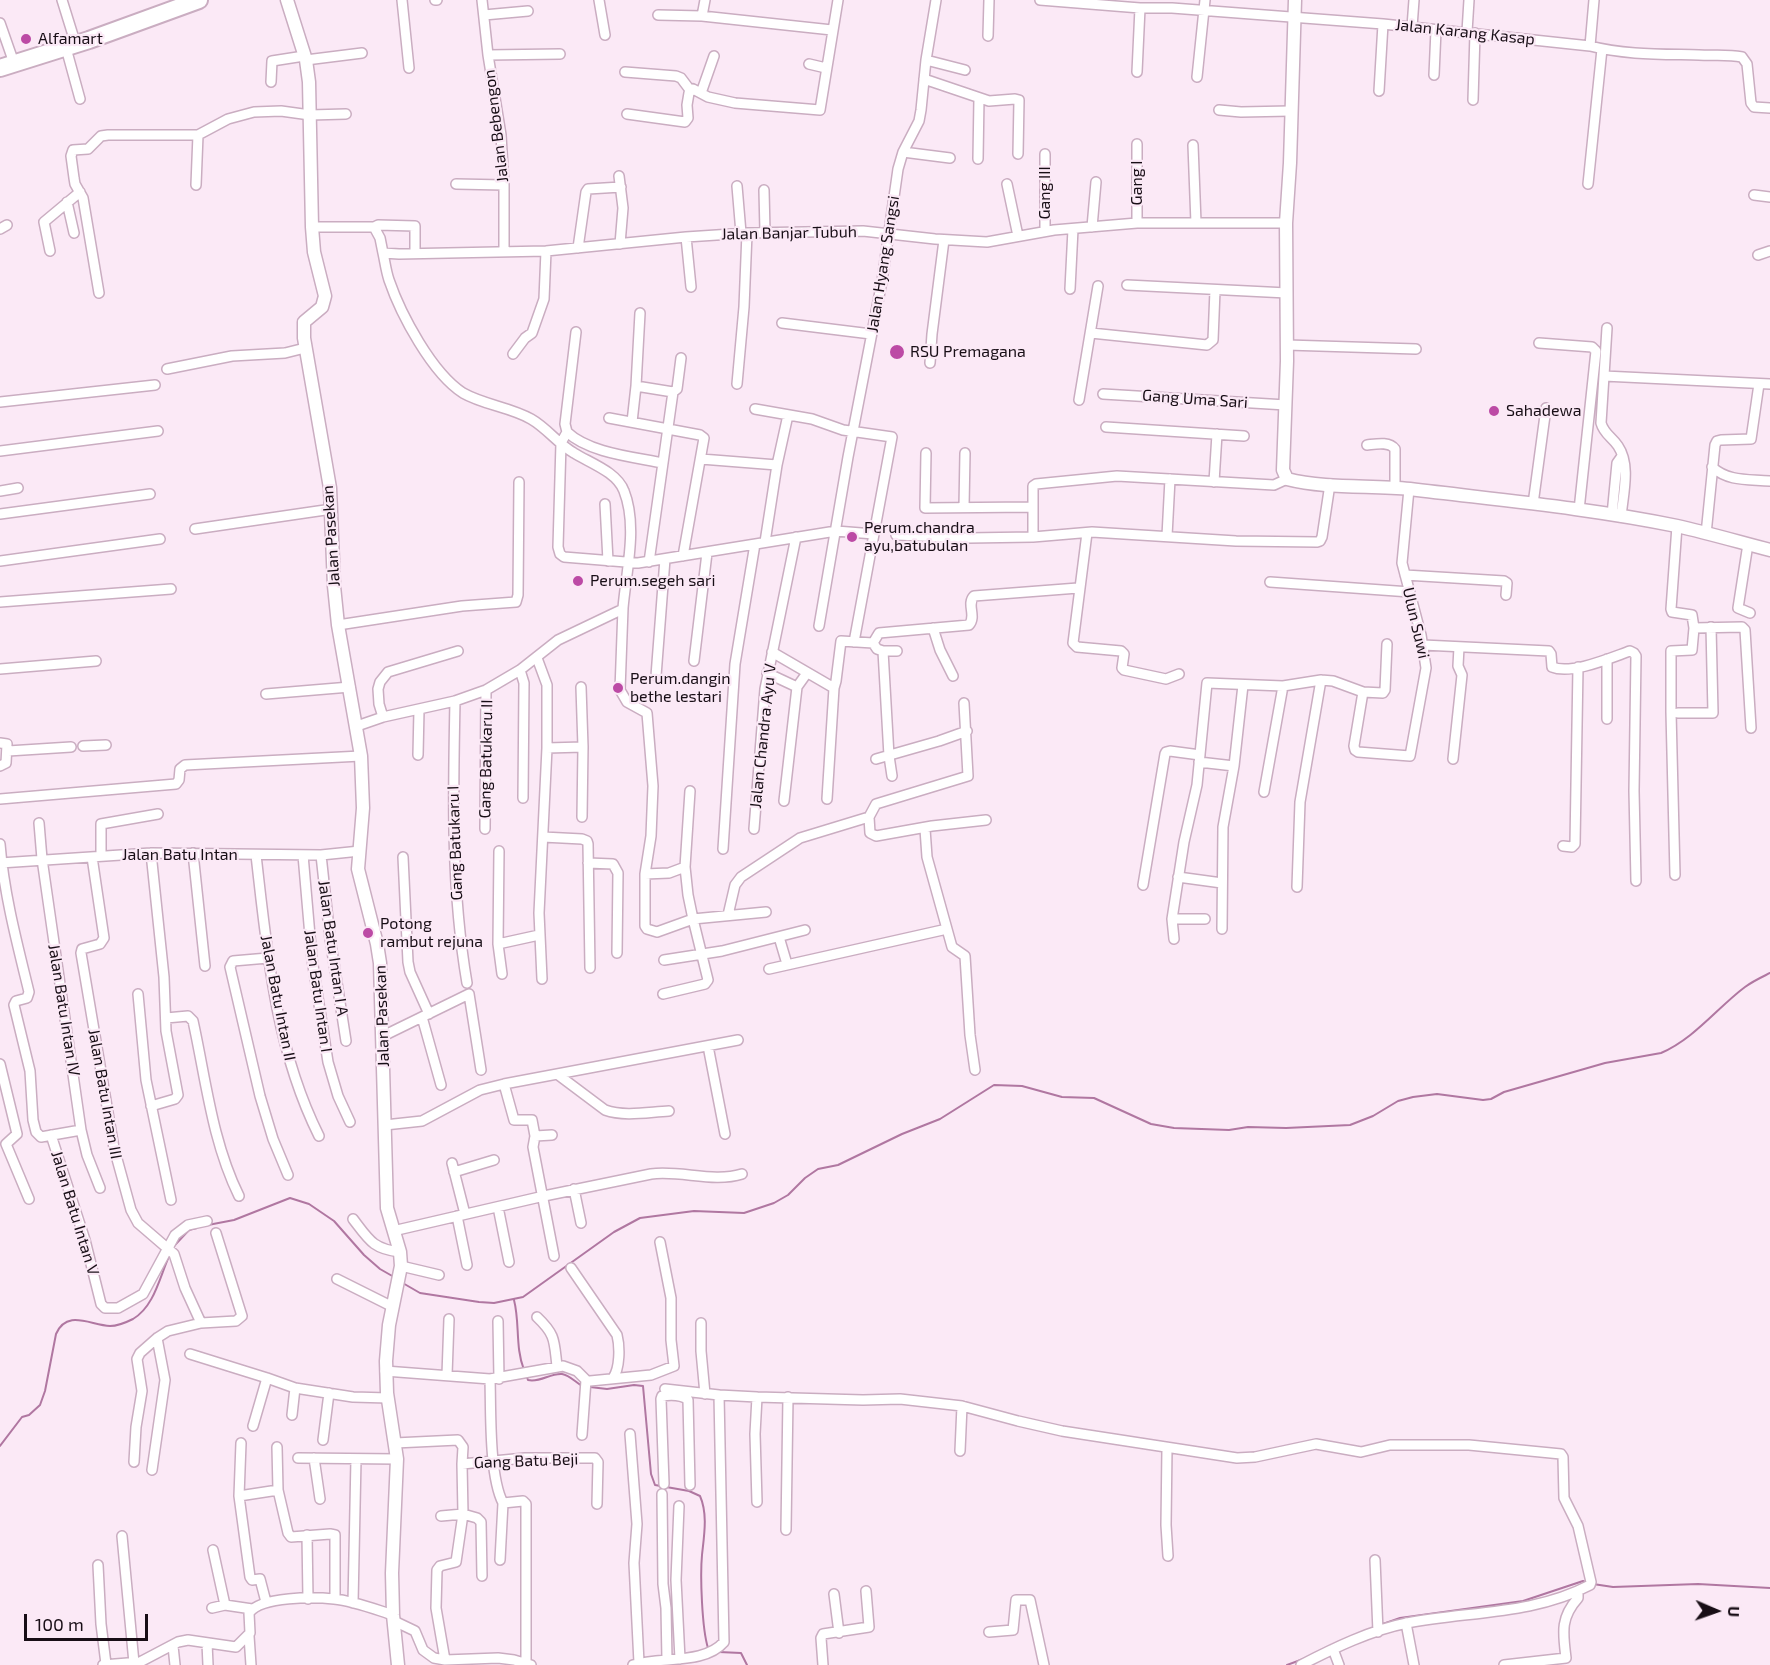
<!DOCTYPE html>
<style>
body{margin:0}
#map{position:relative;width:1770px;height:1665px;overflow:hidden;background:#fbe9f6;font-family:"Exo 2",sans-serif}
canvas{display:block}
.north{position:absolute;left:1686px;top:1581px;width:60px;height:60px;-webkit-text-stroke:4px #fbe9f6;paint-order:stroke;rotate:92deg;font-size:16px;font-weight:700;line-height:24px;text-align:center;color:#180e16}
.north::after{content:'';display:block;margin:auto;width:21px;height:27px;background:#180e16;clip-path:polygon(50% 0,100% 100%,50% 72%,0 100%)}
.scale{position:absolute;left:24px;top:1614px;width:124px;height:27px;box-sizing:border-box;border:3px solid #180e16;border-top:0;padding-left:8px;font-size:18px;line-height:21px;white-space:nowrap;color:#180e16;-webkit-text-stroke:4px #fbe9f6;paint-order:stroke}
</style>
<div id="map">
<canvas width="1770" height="1665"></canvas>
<div class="north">U</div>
<div class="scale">100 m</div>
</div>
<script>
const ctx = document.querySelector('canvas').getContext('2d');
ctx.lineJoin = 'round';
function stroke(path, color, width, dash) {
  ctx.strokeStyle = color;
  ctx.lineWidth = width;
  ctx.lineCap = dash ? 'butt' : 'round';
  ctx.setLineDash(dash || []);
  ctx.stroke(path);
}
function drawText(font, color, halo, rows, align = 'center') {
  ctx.font = font + ' "Exo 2",sans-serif';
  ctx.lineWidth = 4.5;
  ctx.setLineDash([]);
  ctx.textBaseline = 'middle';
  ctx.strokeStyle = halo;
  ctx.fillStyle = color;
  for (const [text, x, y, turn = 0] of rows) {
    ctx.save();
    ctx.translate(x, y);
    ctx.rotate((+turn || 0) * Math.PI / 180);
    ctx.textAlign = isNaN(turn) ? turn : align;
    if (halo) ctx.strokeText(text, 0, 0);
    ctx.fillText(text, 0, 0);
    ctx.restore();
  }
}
const stream = new Path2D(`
 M208 1225 234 1220 290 1198 309 1204 334 1221 364 1255 380 1269 394 1277
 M174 1246 189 1230 197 1228
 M401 1282 420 1293 479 1302 494 1303 523 1297 614 1232 640 1218 694 1211 744 1213 774 1203 788 1195 805 1178 818 1169 838 1165 902 1134 940 1119 994 1085 1022 1086 1062 1097 1094 1098 1151 1124 1174 1128 1229 1130 1248 1127 1286 1128 1350 1125 1373 1116 1398 1101 1413 1097 1437 1094 1483 1100 1491 1099 1504 1092 1605 1063 1661 1053C1694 1039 1718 1007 1745 987 1753 981 1762 977 1770 973
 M514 1300C520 1323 515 1347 524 1370
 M526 1375 528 1380C540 1383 550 1373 562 1374 570 1375 577 1384 584 1387
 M590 1387 607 1389 634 1385 643 1386 651 1474 655 1485 689 1491 700 1496C708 1514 704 1536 702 1555 700 1576 702 1629 708 1648L711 1649
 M0 1446 22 1417 29 1415 40 1405 45 1391 56 1334C67 1309 90 1325 110 1326 117 1326 127 1322 133 1319 155 1306 160 1275 170 1254
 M1593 1584 1613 1587 1698 1584 1770 1588
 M1380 1625 1400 1618 1523 1601 1583 1581 1588 1583
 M1360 1633 1375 1627
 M719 1652 741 1653 747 1665
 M1287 1665 1306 1658`);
const minor = new Path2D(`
 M62 0 76 45
 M402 0 409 68
 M435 0H437
 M482 0 488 55 501 135 504 185V252
 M599 0 605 35
 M1040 0 1140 8H1172L1383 24 1590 46 1594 0
 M484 15 528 11
 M658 15 702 16 832 30
 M702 16 705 0
 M0 23 14 63
 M1412 27 1414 0
 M1467 32 1469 0
 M988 36 989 0
 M1590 46C1625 55 1663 54 1699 55 1713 56 1727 54 1742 57L1747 64 1751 103 1754 107 1770 108
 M66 48 80 99
 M488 55 560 54
 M306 60 362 53
 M926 60 965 70
 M809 64 826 68
 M625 72 676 76 681 78 690 90
 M1137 72 1140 8
 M1434 75 1436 30
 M1197 77 1205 0
 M924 79 989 101 1015 99 1019 100 1018 154
 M271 82 272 61 304 56
 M1379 91 1383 24
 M701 93 714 56
 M1473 100 1475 33
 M1219 110 1241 112 1290 111
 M627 114 685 122 688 118 687 105 689 93 693 89 708 97 735 103 820 110 838 0
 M1193 145 1196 223
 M903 152 950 158
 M978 159 979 98
 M619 176 623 208 620 244
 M456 184 504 185
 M1007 184 1018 236
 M1588 184 1602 49
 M196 185 198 135
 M737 186 741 233
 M764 190 765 232
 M1754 195 1770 197
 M67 202 74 233
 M1137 223V144
 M312 227H374L380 238 383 253 399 254 546 251 686 237 747 233 863 231 935 239 987 242 1054 230 1137 223H1286
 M374 227 378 225 415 226V253
 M1092 227 1096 182
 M0 229 7 225
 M1045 231V154
 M686 237 691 287
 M578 248 586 192 588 189 621 187
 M50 251 44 222 80 192
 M383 253C385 262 386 271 389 280 401 315 432 373 463 393 484 405 510 407 531 419 547 428 558 444 574 453 590 463 617 472 624 491 638 526 626 572 623 608 622 636 621 663 620 690L627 702 647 713 653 786 651 836 645 874 669 873 685 867 688 895 693 919 766 912
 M1758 255 1770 251
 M1127 285 1287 293
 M1070 289 1073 229
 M99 293 83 198 75 184 74 178 71 156 73 150 88 149 101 136 108 135H198L228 119 254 112 281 111 310 115 346 114
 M640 313 636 386 673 392 649 562
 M782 323 871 334
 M1607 328 1601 423C1604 434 1612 437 1618 446 1631 465 1623 494 1621 517
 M576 332 565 424 567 432 561 443 558 547 560 554 564 557 638 563 836 531 874 534
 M1091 333 1207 345 1213 340 1215 290
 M1539 343 1592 347 1596 351 1579 510
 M1287 345 1416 349
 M513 354 525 338 532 333 544 299 546 251
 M930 363 932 334 944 240
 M167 369 232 356 285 353 305 348
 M1604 376 1770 384
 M737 384 744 307 747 233
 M673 392 677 389 681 358
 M1103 394 1286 405
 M1079 400 1098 286
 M0 402 155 385
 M755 409 812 419 843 430 892 437 854 642
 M609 418 700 435 704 438 683 556
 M632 422 636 386
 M1106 427 1244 436
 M567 432C589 453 634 457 663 463
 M1367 445C1376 444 1389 441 1395 449V488
 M0 451 158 431
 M926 453 925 508 1033 507
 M701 459 777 465
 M1712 467C1729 482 1748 479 1770 481
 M1214 482 1217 434
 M0 491 18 488
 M605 504 608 561
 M1533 504 1546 408
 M964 507 965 453
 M0 514 150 494
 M1612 515 1617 463 1622 456
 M195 529 332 509
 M1087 533 1073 643 1077 647 1121 651 1124 654 1122 668 1124 670 1166 679 1179 674
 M1706 534 1715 445 1717 441 1721 440 1751 439 1759 384
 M896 535 968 538 1033 537 1092 532 1236 541 1317 542 1320 541 1322 537 1330 484
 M1167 536 1170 479
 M1033 537V486L1036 484 1117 476 1274 485 1287 479
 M765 542 777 465 788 415
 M1748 544 1738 608 1750 613
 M0 561 160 539
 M1405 575 1504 581 1507 583 1506 595
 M1270 582 1410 592
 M0 602 171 589
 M338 625 462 606 516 602 518 595 519 482
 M819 626 848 457 882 281 898 169 903 152 919 121 921 110 926 60 936 0
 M933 628 940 650 953 676
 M1694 628 1742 627 1745 630 1751 728
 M873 643 877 649 883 651 889 756 892 776
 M1423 645 1549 651 1551 654 1552 667C1571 675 1610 658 1630 651L1634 653 1636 656 1634 791 1636 881
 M883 651H897
 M772 652 834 688
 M537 658 547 685V748L539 913 542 979
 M1607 659V719
 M694 661 707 553
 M0 669 96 661
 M520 670 524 683 523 798
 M767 673 797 687
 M656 676 665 559
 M1363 692 1354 746 1355 750 1358 752 1410 756 1426 668 1421 635 1402 563 1409 489
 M266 694 350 687
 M455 701C453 795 451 890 467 983
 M964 703 968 776 876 804 869 817 870 833 876 836 932 826 986 820
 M1678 713H1713L1711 627
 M383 717 379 704 378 689 380 682 388 672 458 651
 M357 726 383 717 455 701 486 690 520 670 558 640 623 609
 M0 743 7 744 6 763 0 766
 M83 746 106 745
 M547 748 583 747 581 687
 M8 751 71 747
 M418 755 419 710
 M876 759 939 741 967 731
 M1453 759 1462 675 1458 666 1459 647
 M1199 762 1234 766 1223 827 1222 929
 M1234 766 1243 685
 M1264 792 1283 686
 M0 799 176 784 179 780 180 769 185 765 361 756
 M827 799 834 688 836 681 841 641 873 643 879 633 969 625C977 616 966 604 974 596L1078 588
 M784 801 797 687 807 673
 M582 817 583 747
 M485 829 486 690
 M754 829 765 689 796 537
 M543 837 582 839 587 841 588 844 590 968
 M0 844C4 894 17 943 29 992L27 998 16 1001 14 1005 30 1071 33 1120 36 1132 41 1137 81 1130 42 859 39 823
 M1563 846 1572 847 1575 844 1578 667
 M723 849 735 664 755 544
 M499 851 498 944 539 935
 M193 853 205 966
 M256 855C267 951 275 1048 319 1136
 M303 855 312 959 328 1062 338 1096 350 1122
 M321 855 330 938 346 1041
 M101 856V824L158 814
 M92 857 104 938 100 944 82 949 81 953 114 1148 131 1210 138 1223 174 1254 185 1288 201 1323
 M403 857 408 962 410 972 429 1014
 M0 863 151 853 321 855 360 851
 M588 863 613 864 618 873 617 953
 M685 867 690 791
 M645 874V926L647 929 657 932 693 919 708 980 705 984 663 994
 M1675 875 1671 712V651L1692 650 1694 628 1692 615 1672 612 1671 609 1677 526
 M1178 877 1222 883
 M1143 885 1165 754 1166 752 1170 751 1200 755
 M1297 887 1300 802 1321 680
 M728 915 735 885 741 877 800 838 869 817
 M1172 919H1205
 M947 929 952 947 965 956 970 1035 975 1070
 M779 937 787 964
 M1174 939 1172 919 1184 842 1197 785 1207 683 1283 686 1321 680 1333 681 1363 692 1383 693 1385 690 1387 644
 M498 944 502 974
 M268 958 233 961 230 967 260 1096 273 1139 288 1175
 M664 960 722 951 805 930
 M769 969 947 929 927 857 925 829
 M138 994 146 1080 171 1200
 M422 1017 441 1085
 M166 1018 188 1016 193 1021C206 1080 212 1141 239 1196
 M383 1036 469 994 481 1070
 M708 1046 725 1134
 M0 1064 17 1134 6 1144 29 1199
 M557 1074 605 1110C625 1117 648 1112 669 1111
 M504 1084 514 1120H532L535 1136 552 1135
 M151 1106 175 1099 178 1095 166 1031 164 977 151 853
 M385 1125 422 1121 480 1090 504 1084 738 1040
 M81 1130 87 1155 100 1188
 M51 1135 85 1240 101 1304 105 1308H118L143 1294 175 1235 188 1225 207 1221
 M535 1136 533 1147 554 1256
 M452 1163 465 1214
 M454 1172 494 1160
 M574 1189 581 1223
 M498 1207 509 1262
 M457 1216 467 1265
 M353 1219C369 1240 373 1249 400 1252
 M393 1231 544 1196 651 1174C681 1170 713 1183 742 1174
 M401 1266 439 1275
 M571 1268 617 1335C620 1347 620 1368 613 1378
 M337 1279 393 1307
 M537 1317C556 1335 554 1341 557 1366
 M498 1321 499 1379
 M701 1323V1351L705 1394
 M190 1354 267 1378
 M385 1371 490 1379 563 1366 577 1371 586 1380 590 1381 651 1375 674 1366 671 1340V1298L660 1242
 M447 1375 449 1319
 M490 1379C491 1411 489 1476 503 1503L500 1560
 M719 1395 757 1397 755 1434 757 1502
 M757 1397 863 1400 900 1399 962 1406 1018 1421 1062 1431 1237 1458 1255 1457 1316 1444 1361 1452 1390 1445H1469L1561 1454 1563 1457 1564 1498 1578 1526 1591 1582 1590 1585C1533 1615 1469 1611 1407 1623 1371 1630 1334 1648 1301 1665
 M292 1415 295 1388 353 1397 388 1398
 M253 1426 267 1378 295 1388
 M630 1434 637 1524 634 1563 639 1663
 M582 1435 586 1380
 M323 1440 329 1393
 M241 1443 239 1496 278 1490 288 1533 291 1537 330 1534 335 1535V1599
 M395 1443 458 1440 463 1447 462 1464 525 1458H595L598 1462 597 1504
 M277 1447 278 1490
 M1167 1448 1166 1525 1168 1556
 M960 1451 962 1406
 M298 1458 397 1459
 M314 1458 320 1499
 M134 1462 136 1427 142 1391 137 1359 140 1353 157 1338 168 1331 201 1323 236 1321 242 1316 216 1233
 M462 1464 463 1514 477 1518 481 1522 482 1576
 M152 1470 165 1380 157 1338
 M664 1484 661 1399 662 1396C670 1395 682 1395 688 1400L690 1485
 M662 1494 663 1584 666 1608 667 1660
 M239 1496 250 1577 252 1580 260 1579 266 1602
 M503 1503 523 1501 526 1504V1663
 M679 1506 676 1580 680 1659
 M441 1516 463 1514 456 1562 440 1566 437 1570 436 1608 445 1660
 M786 1530 788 1397
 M307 1535 308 1599
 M122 1536 134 1663
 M213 1550 225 1605
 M1375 1560 1378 1632
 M98 1565 101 1624 106 1664
 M834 1594 839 1633
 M353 1603 356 1459
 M212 1608 225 1605 252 1609
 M394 1621 415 1631 423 1650 434 1658 445 1660 498 1658 514 1660 531 1665
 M1406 1623 1414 1665
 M989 1632 1013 1630 1016 1600H1030L1044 1665
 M249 1636 251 1665
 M207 1643 208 1665
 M173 1646 175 1665
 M1333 1649 1339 1665
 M103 1665 140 1662 178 1642 188 1640 236 1647 250 1633 249 1613C261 1596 315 1597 334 1599 354 1601 374 1609 393 1615
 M633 1665C661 1656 704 1665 724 1642L719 1395 665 1389
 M823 1665 821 1638 823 1634 869 1627 866 1591
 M1504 1665 1566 1658C1563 1633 1560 1618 1578 1598V1592`);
const tertiary = new Path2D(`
 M287 0 306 60 309 82 312 227 314 252 325 296 322 307 304 322V338L330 488 334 586 338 625 361 756 363 808 358 869 377 944 380 963 387 1208 400 1252 401 1266 389 1325 386 1361 387 1393 397 1459 392 1573 393 1615 398 1665
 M1295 0 1290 163 1286 223 1287 361 1283 470 1287 479C1326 489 1370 485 1410 489 1499 500 1589 508 1677 526 1708 533 1739 542 1770 550`);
const trunk = new Path2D(`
 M0 68 89 40 199 0`);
const markers = [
 [26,39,6,"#bc4aa5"],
 [897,352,8,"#bc4aa5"],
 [1494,411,6,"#bc4aa5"],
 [852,537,6,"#bc4aa5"],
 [578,581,6,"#bc4aa5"],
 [618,688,6,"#bc4aa5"],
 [368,933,6,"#bc4aa5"]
];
const streetNames = [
 ["Jalan Karang Kasap",1465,32,6],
 ["Jalan Bebengon",496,126,-97],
 ["Gang I",1137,183,-90],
 ["Gang III",1045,193,-90],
 ["Jalan Banjar Tubuh",789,233,-1],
 ["Jalan Hyang Sangsi",883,264,-81],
 ["Gang Uma Sari",1195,399,4],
 ["Jalan Pasekan",331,536,-94],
 ["Ulun Suwi",1416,623,77],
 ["Jalan Chandra Ayu V",763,736,-84],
 ["Gang Batukaru II",486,759,-89],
 ["Gang Batukaru I",455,843,-92],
 ["Jalan Batu Intan",180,855],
 ["Jalan Batu Intan I A",333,948,82],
 ["Jalan Batu Intan I",318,991,82],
 ["Jalan Batu Intan II",278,998,79],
 ["Jalan Batu Intan IV",64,1010,81],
 ["Jalan Pasekan",382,1016,-92],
 ["Jalan Batu Intan III",105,1094,80],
 ["Jalan Batu Intan V",75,1213,73],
 ["Gang Batu Beji",526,1461,-2]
];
const poiNames = [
 ["Alfamart",38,39],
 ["RSU Premagana",910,352],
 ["Sahadewa",1506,411],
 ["Perum.chandra",864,528],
 ["ayu,batubulan",864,546],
 ["Perum.segeh sari",590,581],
 ["Perum.dangin",630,679],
 ["bethe lestari",630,697],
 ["Potong",380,924],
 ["rambut rejuna",380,942]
];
stroke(stream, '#b077a1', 2);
stroke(minor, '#caadc1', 12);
stroke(tertiary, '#caadc1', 15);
stroke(trunk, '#caadc1', 20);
stroke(minor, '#fff', 9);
stroke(tertiary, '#fff', 12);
stroke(trunk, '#fff', 16);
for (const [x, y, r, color] of markers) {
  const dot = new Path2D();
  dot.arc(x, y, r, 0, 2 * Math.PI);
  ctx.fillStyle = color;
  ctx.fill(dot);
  stroke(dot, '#fbe9f6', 2);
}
drawText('16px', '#180e16', '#fbe9f6', streetNames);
drawText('16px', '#180e16', '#fbe9f6', poiNames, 'left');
</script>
